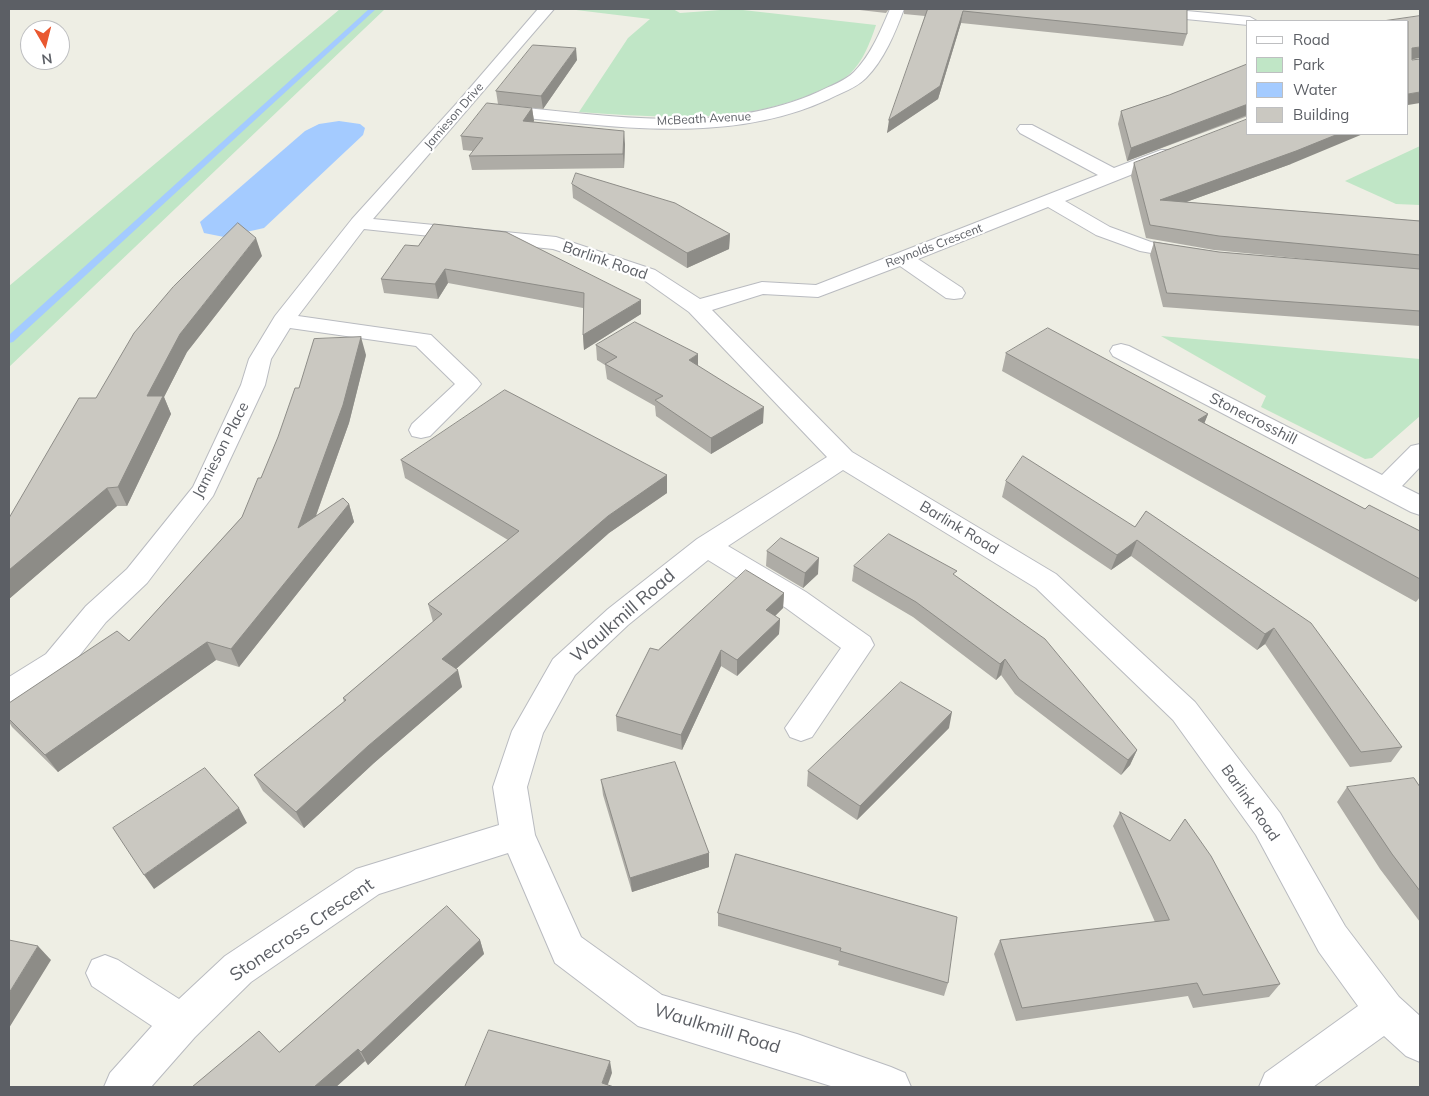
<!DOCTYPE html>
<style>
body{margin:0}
#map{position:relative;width:1429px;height:1096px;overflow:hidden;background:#eeeee4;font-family:Mulish,sans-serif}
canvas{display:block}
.frame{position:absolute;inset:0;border:10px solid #5c5f65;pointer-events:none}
.legend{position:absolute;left:1246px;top:20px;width:162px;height:115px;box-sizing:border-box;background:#fff;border:1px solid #bebfc1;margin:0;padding:6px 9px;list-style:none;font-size:15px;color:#5c5f65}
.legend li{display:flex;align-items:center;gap:10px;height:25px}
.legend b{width:25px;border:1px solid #bebfc1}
.north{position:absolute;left:20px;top:20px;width:50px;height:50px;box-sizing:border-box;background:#fff;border:1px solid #bebfc1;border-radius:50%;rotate:172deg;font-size:14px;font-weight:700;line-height:20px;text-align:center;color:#5c5f65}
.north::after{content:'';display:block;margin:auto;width:18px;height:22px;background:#e95830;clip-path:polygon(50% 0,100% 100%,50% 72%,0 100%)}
</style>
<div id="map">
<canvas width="1429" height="1096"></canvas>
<div class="frame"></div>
<ul class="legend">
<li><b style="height:6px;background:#fff"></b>Road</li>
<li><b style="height:14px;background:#c0e6c6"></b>Park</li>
<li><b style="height:14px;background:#a4cbff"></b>Water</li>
<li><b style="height:14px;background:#cac8c1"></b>Building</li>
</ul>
<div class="north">N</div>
</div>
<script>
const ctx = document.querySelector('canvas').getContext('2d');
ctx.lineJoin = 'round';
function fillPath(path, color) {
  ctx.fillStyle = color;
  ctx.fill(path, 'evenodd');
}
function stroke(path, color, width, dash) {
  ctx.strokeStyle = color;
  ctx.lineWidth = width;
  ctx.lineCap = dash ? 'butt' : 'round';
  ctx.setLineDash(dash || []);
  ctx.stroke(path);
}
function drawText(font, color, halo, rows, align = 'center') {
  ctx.font = font + ' Mulish,sans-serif';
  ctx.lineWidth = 4.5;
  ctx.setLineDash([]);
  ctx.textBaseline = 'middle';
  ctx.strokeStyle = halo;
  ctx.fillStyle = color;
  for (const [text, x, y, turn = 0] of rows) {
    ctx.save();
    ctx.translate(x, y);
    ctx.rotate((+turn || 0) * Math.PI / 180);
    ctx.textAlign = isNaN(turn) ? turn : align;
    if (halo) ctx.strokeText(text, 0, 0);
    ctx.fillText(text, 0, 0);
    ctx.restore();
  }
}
const green = new Path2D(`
 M340 9H385L9 367V286Z
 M568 9H673L680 13 734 9 876 25C870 43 862 65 846 77 837 84 823 89 812 94 737 125 657 117 579 112L628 38 650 19Z
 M1420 146V205L1396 204 1345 181Z
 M1161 336 1420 359V416L1372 458 1365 459 1261 407 1266 396Z`);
const water = new Path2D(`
 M339 121 360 124 365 128 363 135 264 228 224 237 204 233 200 222 305 131 319 124Z`);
const stream = new Path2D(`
 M369 9H376L13 342 9 343V335Z`);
const minor = new Path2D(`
 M538 9H554L373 219 556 237 655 270 700 299 762 282 816 285 1098 175 1020 133 1017 129 1020 125H1032L1114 168 1161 150H1173L1176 154 1173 158 1065 201 1110 227 1151 242 1197 250 1200 254 1197 258 1190 260 1140 251 1096 235 1048 207 918 259 962 288 965 293 962 298 954 299 946 298 900 266 818 297 763 294 712 310 852 452 1056 574 1195 702 1280 813 1345 926 1399 997 1420 1016V1062L1406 1056 1384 1036 1313 1087H1259L1265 1073 1358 1006 1319 952 1256 835 1173 720 1036 588 843 470 728 546 806 592 870 637 874 645 812 737 801 741 790 737 785 728 841 648 786 608 708 560 628 625 575 675 543 733 527 787 535 835 581 937 662 995 797 1034 891 1067 905 1073 911 1087H834L638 1026 555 963 508 853 379 894 251 982 195 1037 151 1087H104L110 1073 152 1026 92 986 86 973 92 960 105 955 118 960 179 999 225 956 356 869 499 825 493 787 512 731 553 659 608 609 697 539 827 457 689 312 641 278 553 249 364 229 298 316 431 335 477 379 481 384 477 389 430 436 421 438 412 436 409 430 412 424 455 384 416 346 290 328 271 359 265 385 213 496 147 583 106 622 68 670 20 702 9 705V677L46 654 86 606 127 569 193 487 241 385 249 359 275 316 352 219 457 103Z
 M890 9H904C895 33 884 60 866 78 856 88 841 93 829 99 726 147 604 125 495 115L489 114 487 110 489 106 495 105C600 114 719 137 818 92 830 86 845 81 854 72 871 55 881 30 890 9Z
 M1116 9H1166L1250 17 1257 21H1248V25L1123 13Z
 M1121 344 1129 346 1382 475 1411 446 1420 444V467L1402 486 1420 495V515L1411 512 1113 356 1110 351 1113 346Z`);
const wall = new Path2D(`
 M851 9H889L886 13Z
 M904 9H1184L1187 34 1183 46 961 23 938 99 887 133 925 16 904 14Z
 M577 60 543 109 498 104 496 91Z
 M1248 64V116L1127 161 1118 124 1121 111 1169 95Z
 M532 108 534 121 533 122 625 144 624 168 472 170 469 156 473 151 463 150 461 136Z
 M1134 163 1291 164 1186 202 1420 221V326L1163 307 1150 255 1154 242 1219 252 1377 266 1214 250 1146 238 1131 176Z
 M572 184 730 234 729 249 687 268 573 198Z
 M434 224 641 314 584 350 583 335V308L448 283 438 299 384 293 381 279 418 246Z
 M262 256 187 352 164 397 171 414 127 506H117L9 599V518L96 398Z
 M596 345 698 366 763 423 711 454 656 416 655 406 607 379 605 365 597 360Z
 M1006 353 1208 414 1204 423 1365 509 1420 531V597L1416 602 1002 371Z
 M366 355 349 423 316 516 349 504 354 522 239 667 216 660 58 772 12 727 9 722V703L129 641 242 517 261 478Z
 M401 460 667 475V493L609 533 456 669 462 687 374 763 304 828 263 791 254 775 344 702 343 698 433 622 428 604 508 540 405 478Z
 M1006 481 1135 527 1146 511 1402 747 1391 762 1350 767 1265 644 1257 650 1131 556 1111 570 1002 497Z
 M767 551 818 574 803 588 766 566Z
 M854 566 956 576 1137 750 1130 765 1121 775 1015 694 1001 675 996 680 913 617 852 581Z
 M784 593 783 608 775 616 780 619 779 634 737 676 721 666 682 750 617 731 616 716 658 650Z
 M949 728 857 820 807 786 808 771Z
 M601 780 709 853V867L632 892 603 795Z
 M1347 787H1420V922L1380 869 1337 802Z
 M1120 812 1280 984 1269 997 1193 1008 1188 996 1016 1021 994 954 1000 940 1155 922 1113 826Z
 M736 854 948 983 944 996 838 965 839 961 718 926V913Z
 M480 940 484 954 368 1065 365 1061 336 1087H192L279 1052Z`);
const shadedWall = new Path2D(`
 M963 11 961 23 938 99 887 133 889 120Z
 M1420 47V58L1408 60 1412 48Z
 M576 48 577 60 543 109 541 96Z
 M1420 92V103L1408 105V94Z
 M1248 104 1247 115 1127 161 1131 148Z
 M532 108 534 121 525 135 523 121Z
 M624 131 625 144 624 168 623 154Z
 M1338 134H1363L1291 164 1156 213 1160 200Z
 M730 234 729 249 687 268V253Z
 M256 238 262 256 187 352 164 397 171 414 127 506 118 487 147 396 180 334Z
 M445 269 448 283 438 299 435 284Z
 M641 300V314L584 350 583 335Z
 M361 337 366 355 349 423 305 546 298 528Z
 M698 354V369L689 360Z
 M764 407 763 423 711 454V438Z
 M1208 414 1201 432 1198 420Z
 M667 475V493L609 533 447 677 442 659 608 516Z
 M107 488 117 506 9 599V570Z
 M349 504 354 522 239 667 231 649Z
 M1137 540 1131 556 1111 570 1117 555Z
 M819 558 818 574 803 588 805 573Z
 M784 593 783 608 765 626 766 610Z
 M780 619 779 634 737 676V660Z
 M1274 628 1265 644 1257 650 1265 634Z
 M207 642 216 660 58 772 45 755Z
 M721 650V666L682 750 681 735Z
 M1005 659 1001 675 996 680 1000 664Z
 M458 670 462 687 374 763 304 828 296 812 368 746Z
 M952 712 949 728 857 820 860 806Z
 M1137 750 1130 765 1121 775 1128 760Z
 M239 808 247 823 154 889 144 875Z
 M709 853V867L632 892 630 878Z
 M480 940 484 954 368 1065 361 1052Z
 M38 946 51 960 9 1028V993Z
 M358 1049 365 1061 336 1087H314Z
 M610 1061 612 1073 607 1087 602 1083Z`);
const building = new Path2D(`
 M928 9H1187V34L963 11 940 86 889 120Z
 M1420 16V47L1412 48V60L1420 59V92L1408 94V21H1383Z
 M533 45 576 48 541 96 496 91Z
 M1248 64V104L1131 148 1121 111 1169 95Z
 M487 103 532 108 523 121 624 131 623 154 469 156 483 138 461 136Z
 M1248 119V134H1338L1296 151 1160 200 1420 221V255L1219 236 1150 225 1134 163Z
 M576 173 675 203 730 234 687 253 572 184Z
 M238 223 256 238 180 334 147 396H163L118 487 107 488 9 570V518L79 398H96L134 333 173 287Z
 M434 224 506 232 641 300 583 335 584 293 445 269 435 284 381 279 405 245 418 246Z
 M1154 242 1219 252 1420 269V311L1167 293Z
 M635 322 698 354 689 360 764 407 711 438 655 400 663 396 605 364 617 357 596 345Z
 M1048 328 1208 414 1198 420 1365 509 1369 505 1420 531V579L1006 353Z
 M361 337 343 405 298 528 343 498 349 504 231 649 207 642 45 755 9 719V703L117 631 129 641 242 517 258 478H261L278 437 295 388H299L314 339Z
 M505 390 667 475 608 516 442 659 458 670 368 746 296 812 254 775 346 700 343 698 442 614 428 604 519 531 401 460Z
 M1023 456 1135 527 1146 511 1311 623 1402 747 1361 752 1274 628 1265 634 1137 540 1117 555 1006 481Z
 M889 534 957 571 953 574 1045 639 1137 750 1128 760 1019 679 1005 659 1000 664 916 602 854 566Z
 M781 538 819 558 805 573 767 551Z
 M746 570 784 593 766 610 780 619 737 660 721 650 681 735 616 716 650 648 658 650Z
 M901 682 952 712 860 806 808 771Z
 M675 762 709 853 630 878 601 780Z
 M205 768 239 808 144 875 113 828Z
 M1414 778 1420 787V891L1392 854 1347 787Z
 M1120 812 1170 841 1185 819 1211 856 1280 984 1203 995 1197 983 1022 1008 1000 940 1169 920Z
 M736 854 957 917 948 983 840 951 841 948 718 913Z
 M447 906 480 940 361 1052 358 1049 314 1087H192L259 1031 279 1052Z
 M9 940 38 946 9 993Z
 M489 1030 610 1061 602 1083 614 1087H465Z`);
const farStreetnames = [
 ["Jamieson Drive",454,116,-49],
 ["McBeath Avenue",704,119,-3],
 ["Reynolds Crescent",934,246,-21]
];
const streetNames = [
 ["Barlink Road",605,261,19],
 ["Stonecrosshill",1253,419,27],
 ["Jamieson Place",221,450,-63],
 ["Barlink Road",959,528,31],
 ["Barlink Road",1250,803,55]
];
const nearStreetnames = [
 ["Waulkmill Road",623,616,-41],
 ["Stonecross Crescent",302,930,-34],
 ["Waulkmill Road",717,1029,17]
];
fillPath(green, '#c0e6c6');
fillPath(water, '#a4cbff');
fillPath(stream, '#a4cbff');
stroke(minor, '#b9bbc0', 2);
fillPath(minor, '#fff');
fillPath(wall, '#aeaca6');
fillPath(shadedWall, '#8d8c87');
fillPath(building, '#cac8c1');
stroke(building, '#8d8c87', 1);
drawText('12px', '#5c5f65', '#fff', farStreetnames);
drawText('15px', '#5c5f65', '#fff', streetNames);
drawText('18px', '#5c5f65', '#fff', nearStreetnames);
</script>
